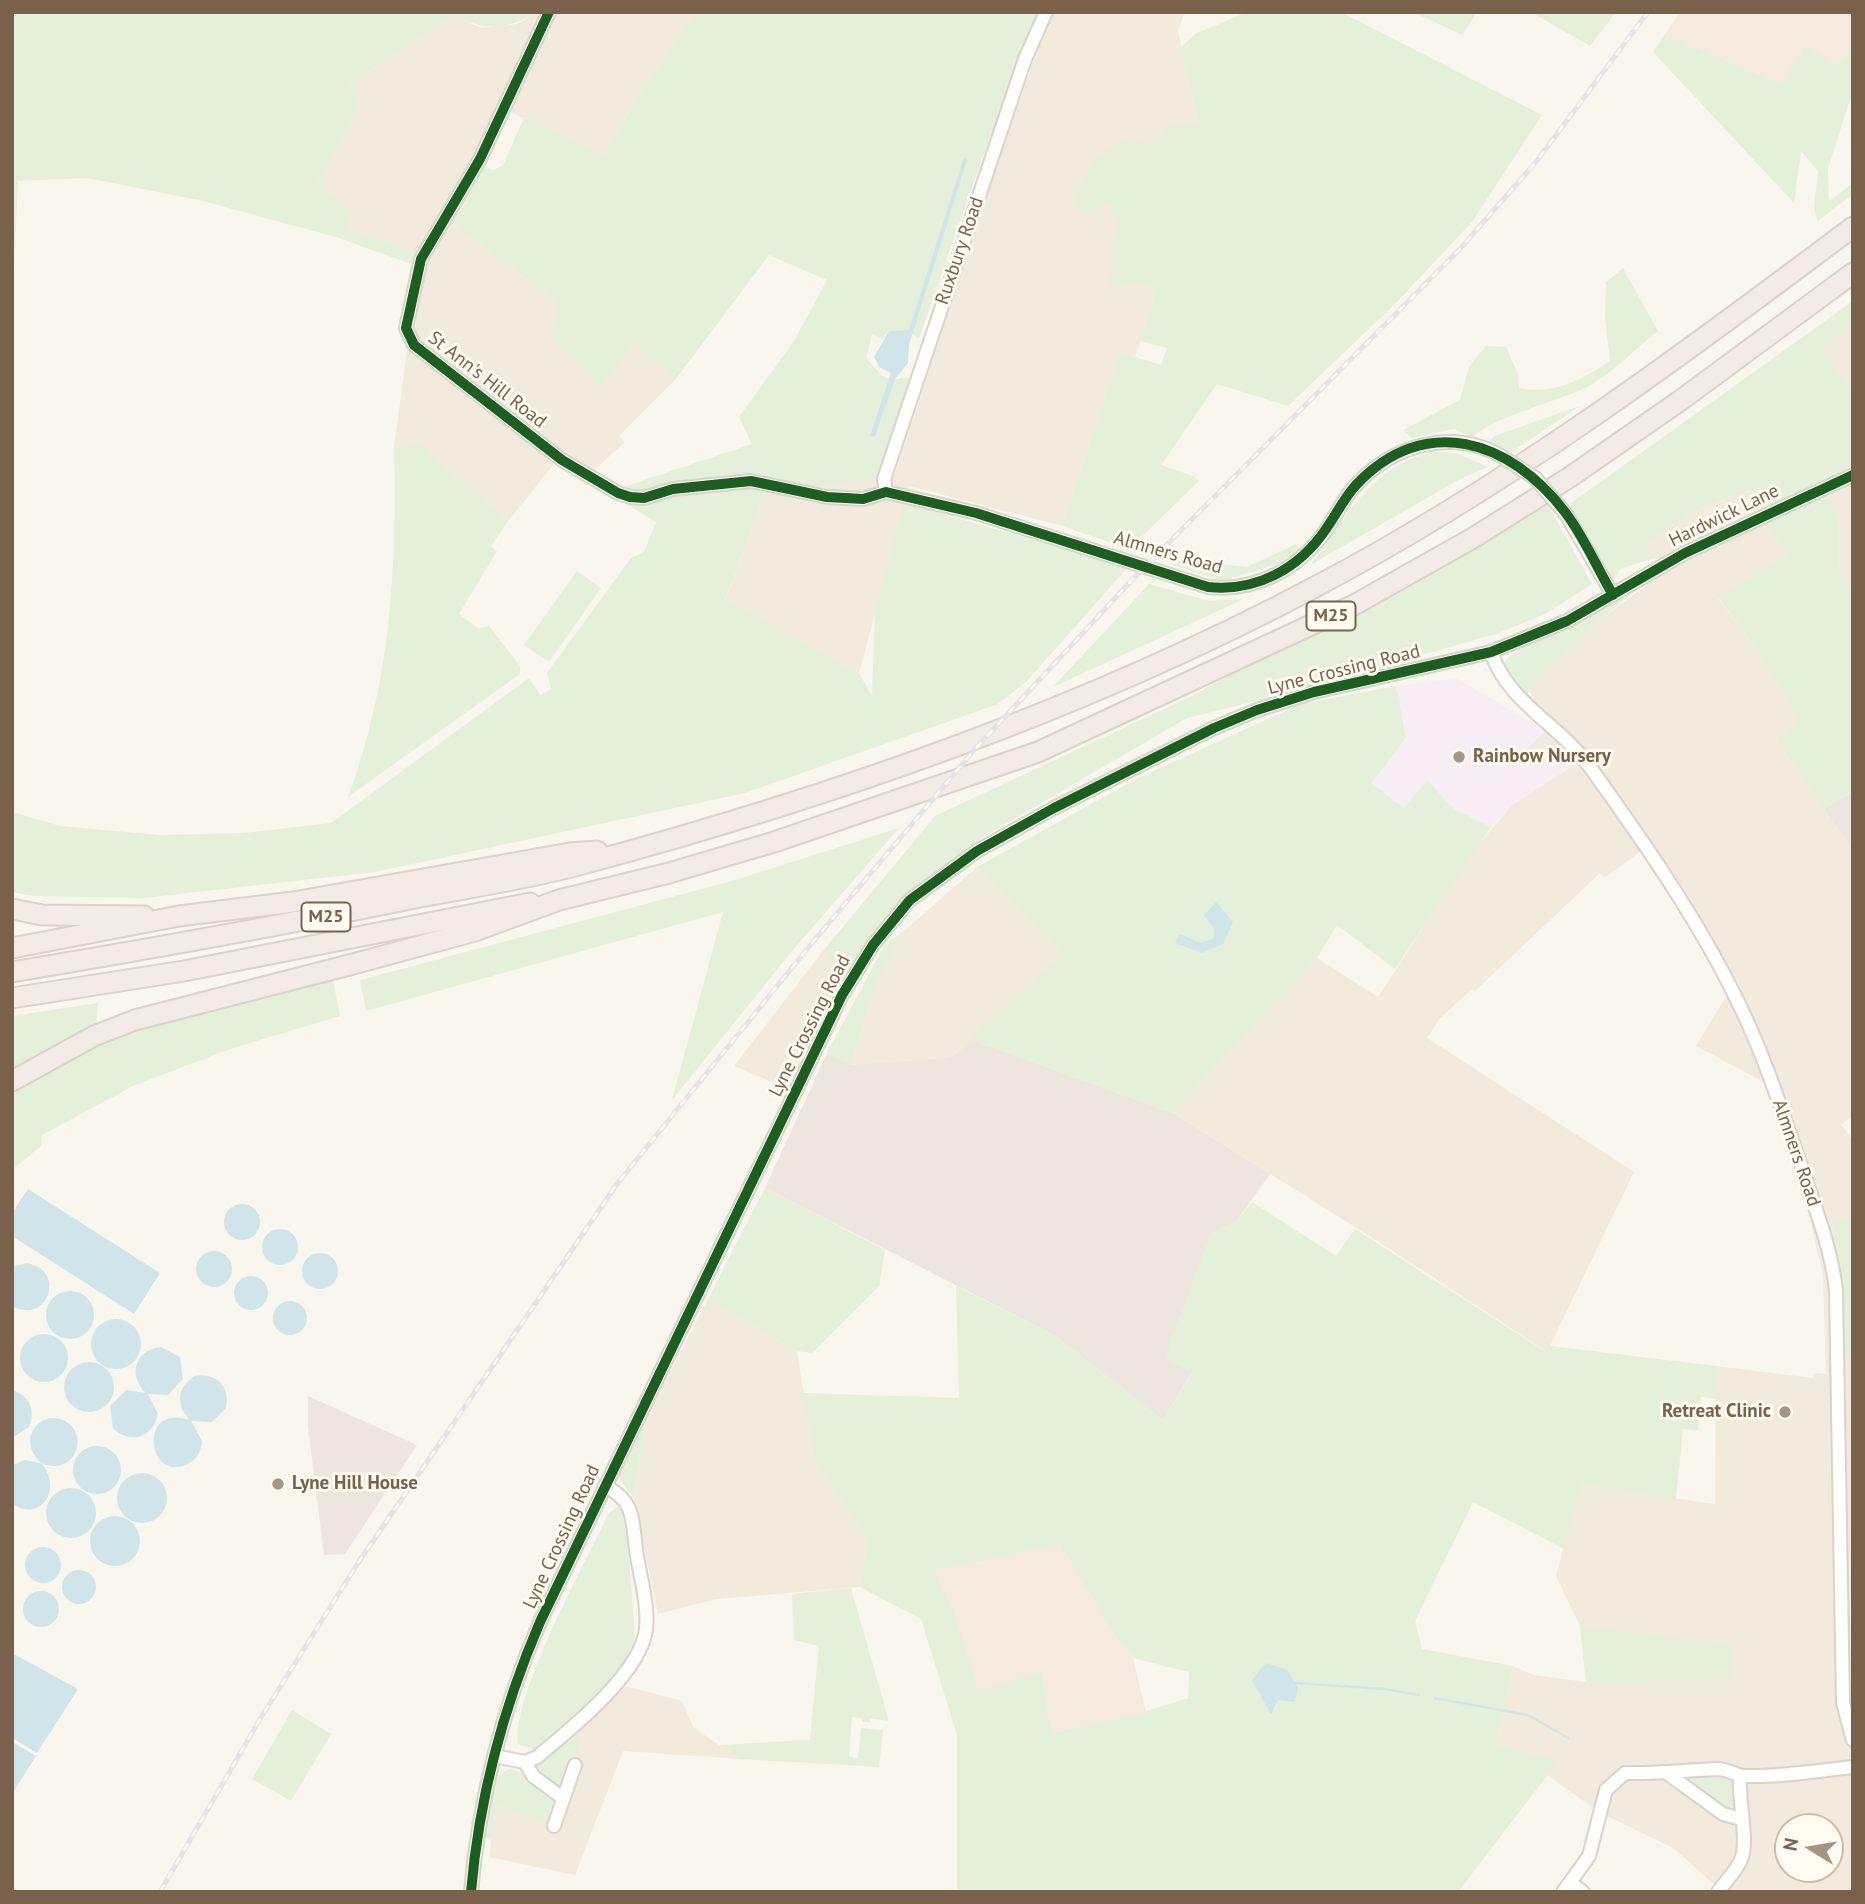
<!DOCTYPE html>
<style>
body{margin:0}
#map{position:relative;width:1865px;height:1904px;overflow:hidden;background:#f9f6ee;font-family:"PT Sans",sans-serif}
canvas{display:block}
.frame{position:absolute;inset:0;border:14px solid #7a614c;pointer-events:none}
.north{position:absolute;left:1774px;top:1813px;width:70px;height:70px;box-sizing:border-box;background:#fffbf1;border:2px solid #cabdaf;border-radius:50%;rotate:281deg;font-size:19px;font-weight:700;line-height:28px;text-align:center;color:#7a614c}
.north::after{content:'';display:block;margin:auto;width:24px;height:32px;background:#a69585;clip-path:polygon(50% 0,100% 100%,50% 72%,0 100%)}
</style>
<div id="map">
<canvas width="1865" height="1904"></canvas>
<div class="frame"></div>
<div class="north">N</div>
</div>
<script>
const ctx = document.querySelector('canvas').getContext('2d');
ctx.lineJoin = 'round';
function fillPath(path, color) {
  ctx.fillStyle = color;
  ctx.fill(path, 'evenodd');
}
function stroke(path, color, width, dash) {
  ctx.strokeStyle = color;
  ctx.lineWidth = width;
  ctx.lineCap = dash ? 'butt' : 'round';
  ctx.setLineDash(dash || []);
  ctx.stroke(path);
}
function drawText(font, color, halo, rows, align = 'center') {
  ctx.font = font + ' "PT Sans",sans-serif';
  ctx.lineWidth = 6;
  ctx.setLineDash([]);
  ctx.textBaseline = 'middle';
  ctx.strokeStyle = halo;
  ctx.fillStyle = color;
  for (const [text, x, y, turn = 0] of rows) {
    ctx.save();
    ctx.translate(x, y);
    ctx.rotate((+turn || 0) * Math.PI / 180);
    ctx.textAlign = isNaN(turn) ? turn : align;
    if (halo) ctx.strokeText(text, 0, 0);
    ctx.fillText(text, 0, 0);
    ctx.restore();
  }
}
const residential = new Path2D(`
 M539 12H545L476 157 419 253 347 228 317 185 358 110 350 84 453 16 482 28 517 24Z
 M554 12H696L645 84 604 155 508 111Z
 M1054 12H1185L1178 31 1197 123 1157 286 1135 357 1119 352 1062 526 909 486 859 673 725 601 765 494 895 474 982 207 1039 45Z
 M448 221 558 302 601 389 633 342 675 380 619 436 625 442 592 472 562 454 508 521 427 451 421 440 394 447 411 322 428 253Z
 M1853 319V392L1823 350Z
 M1853 484V595L1840 576 1839 519 1827 494Z
 M1696 510 1706 533 1765 524 1786 555 1718 598 1756 648 1799 720 1776 740 1853 851V1116L1841 1124 1853 1141V1216L1830 1223 1839 1250 1846 1353 1853 1351V1892H1722L1675 1849 1599 1812 1547 1775 1558 1760 1496 1744 1513 1666 1534 1675 1586 1682 1580 1626 1556 1576 1580 1485 1715 1504 1716 1366 1813 1378 1814 1373 1826 1374 1823 1275 1779 1090 1696 1046 1736 980 1652 843 1604 878 1600 873 1475 991 1472 989 1440 1018 1427 1038 1634 1172 1547 1352 1390 1249 1173 1113 1317 958 1378 997 1472 853 1510 807 1534 767 1523 752 1546 730 1529 688 1602 618 1673 566 1654 558 1644 543ZM1788 1827H1830V1869H1788Z
 M977 867 1063 955 962 1050 950 1057 851 1065 874 990 903 932Z
 M823 951 842 977 787 1088 734 1066Z
 M708 1299 797 1351 814 1459 868 1542 860 1587 717 1599 658 1614 634 1498 645 1421Z
 M626 1686 682 1701 693 1727 739 1759 623 1751 575 1875 489 1857 496 1806 550 1822 582 1740 569 1737Z`);
const commercial = new Path2D(`
 M1680 12H1853V45L1837 64 1804 48 1782 84 1665 34Z
 M1760 487 1768 506 1706 533 1696 510Z
 M1060 1545 1113 1633 1133 1658 1146 1712 1051 1733 978 1690 956 1616 933 1571Z`);
const industrial = new Path2D(`
 M1853 791V851L1824 809Z
 M970 1039 1173 1113 1270 1174 1236 1222 1210 1234 1192 1372 1163 1420 1054 1335 765 1188 827 1053 852 1065 950 1057 962 1050Z
 M308 1396 417 1445 345 1554 324 1555 308 1427Z`);
const education = new Path2D(`
 M1456 678 1546 731 1523 752 1534 767 1565 745 1577 763 1510 807 1491 827 1453 808 1427 780 1404 809 1372 783 1406 738 1396 686Z`);
const green = new Path2D(`
 M12 12H539C505 30 488 31 453 16L350 84 358 110 317 185 352 211 347 228 419 253 414 265 336 237 199 200 87 178 18 181 12 311Z
 M696 12H1040L983 156 919 339 909 331H889L882 339 872 334 866 358 882 376 890 379 871 435 875 437 895 379 912 377 876 478 765 494 725 600 859 673 872 696 875 611 904 503 1128 567 1027 681 998 704 745 793 375 872 143 898 33 896 12 892V812L60 826 159 835 244 833 331 823 529 678 540 695 551 689 547 673 631 558 644 552 656 522 597 486 620 488 752 444 739 417 794 341 827 280 769 255 675 380 633 343 601 389 552 337 558 302 448 221 482 167 494 170 503 165 524 118 604 155 645 84Z
 M1247 12H1341L1542 115 1472 222 1396 303 1288 406 1217 384 1161 465 1193 476 1199 481 1129 549 1062 526 1119 352 1161 365 1167 348 1140 341 1156 289 1139 282 1110 287 1113 241 1119 225 1108 202 1093 210 1077 208 1074 198 1091 164 1118 142 1151 143 1170 126 1197 122 1181 47 1195 34Z
 M1413 12H1477L1462 35Z
 M1531 12H1616L1590 46Z
 M1665 34 1782 84 1804 47 1837 64 1853 45V90L1828 169 1829 201 1853 183V194L1818 221 1814 209 1818 171 1801 151 1794 203 1653 52Z
 M1623 268 1658 331C1635 349 1611 375 1585 388 1547 405 1505 413 1471 437L1454 429 1411 438 1403 430 1460 400 1469 367 1486 346 1506 347 1518 374 1519 388C1553 396 1583 379 1610 361L1605 318 1606 282Z
 M1853 301V319L1823 350 1853 392V465L1822 483 1839 519 1840 576 1853 595V791L1824 809 1776 740 1799 720 1756 648 1718 597 1786 555 1765 524 1768 506 1760 487 1696 510 1645 543 1654 558 1620 569 1612 581 1571 509V503Z
 M1580 406 1512 452 1490 442 1494 436Z
 M421 440 427 451 508 521 491 546 497 551 459 614 478 628 489 626 520 666V674L348 797C391 681 397 570 394 447Z
 M1435 452 1456 453 1488 467 1460 479 1312 564C1345 517 1375 462 1435 452Z
 M1547 503 1592 584 1547 613 1499 633 1293 692 1187 718 983 837 897 904 842 977 823 951 935 816 1190 697Z
 M1296 544 1298 550 1281 563 1222 581 1170 564 1175 560 1247 567Z
 M577 571 601 588 549 662 524 645Z
 M1149 584 1209 601 1244 599 1053 687Z
 M1641 586 1602 618 1530 688 1526 698 1505 675 1504 662C1519 646 1541 641 1560 630 1587 616 1612 595 1641 586Z
 M1396 686 1406 738 1372 783 1404 808 1427 780 1453 808 1491 827 1395 969 1337 925 1317 958 1173 1113 970 1039 1063 955 977 867 1138 778 1301 704Z
 M899 828 792 951 672 1100 723 912 366 1011 360 980 732 881Z
 M903 932 874 990 851 1065 827 1053 885 944Z
 M333 980 340 1016 233 1048 135 1085 42 1135 41 1146 12 1170V1094C109 1027 221 1008 333 980Z
 M98 1003 96 1026 12 1070V1016Z
 M765 1188 885 1250 879 1286 812 1353 797 1351 708 1299Z
 M1252 1202 1336 1256 1355 1229 1546 1352 1550 1346 1716 1366V1399L1701 1397 1698 1431 1683 1429 1676 1499 1581 1485 1564 1549 1473 1502 1415 1621 1422 1649 1513 1666 1496 1744 1559 1760 1458 1892H957V1735L921 1619 860 1587 868 1542 814 1459 803 1393 959 1398 956 1286 1054 1335 1163 1420 1192 1373 1165 1357 1210 1234 1236 1222ZM1060 1545 1113 1633 1133 1658 1189 1672 1188 1698 1140 1713 1051 1733 1041 1673 978 1689 956 1616 934 1571Z
 M1853 1216V1351L1846 1354 1839 1250 1830 1222Z
 M645 1421 634 1498 618 1477Z
 M618 1507 626 1517 635 1637C620 1686 573 1717 536 1750L518 1744C511 1697 586 1561 609 1513Z
 M851 1588 889 1721 870 1718V1722H863L861 1718 852 1717 849 1757 858 1758 861 1728 883 1730 879 1767 739 1759 719 1745 810 1740 819 1646 794 1640 792 1594Z
 M1580 1626 1730 1644 1731 1678 1586 1682Z
 M292 1710 331 1734 291 1801 252 1779Z
 M569 1737 582 1740 564 1787C551 1787 540 1779 534 1768Z
 M510 1769C525 1773 550 1791 556 1805L550 1823 496 1806 491 1841 483 1834C488 1814 488 1775 510 1769Z
 M1723 1772 1733 1779 1736 1805 1731 1813 1679 1778Z`);
const water = new Path2D(`
 M964 157 967 160 909 345 908 363 895 379 875 437 870 436 891 373 879 367 874 357 889 331 909 330Z
 M1216 902 1233 922 1223 944 1202 953 1175 943 1180 934 1200 943 1213 939 1214 929 1204 915Z
 M28 1189 160 1273 134 1314 12 1236V1213Z
 M224 1222a18 18 0 1 1 36 0a18 18 0 1 1-36 0Z
 M262 1247a18 18 0 1 1 36 0a18 18 0 1 1-36 0Z
 M196 1269a18 18 0 1 1 36 0a18 18 0 1 1-36 0Z
 M302 1271a18 18 0 1 1 36 0a18 18 0 1 1-36 0Z
 M27 1263C68 1271 47 1326 12 1306V1267Z
 M234 1293a17 17 0 1 1 34 0a17 17 0 1 1-34 0Z
 M46 1315a24 24 0 1 1 48 0a24 24 0 1 1-48 0Z
 M273 1318a17 17 0 1 1 34 0a17 17 0 1 1-34 0Z
 M91 1344a25 25 0 1 1 50 0a25 25 0 1 1-50 0Z
 M20 1358a24 24 0 1 1 48 0a24 24 0 1 1-48 0Z
 M161 1347 180 1357 183 1379 168 1395 148 1394 158 1414C153 1438 130 1445 113 1428L110 1406 126 1390 146 1393C128 1376 134 1350 161 1347Z
 M64 1387a25 25 0 1 1 50 0a25 25 0 1 1-50 0Z
 M195 1376C216 1372 231 1387 226 1408L212 1422 191 1421 202 1441C201 1451 197 1460 188 1464 147 1484 137 1402 190 1420 176 1406 176 1387 195 1376Z
 M12 1390C30 1396 36 1410 29 1427L12 1438Z
 M49 1418C93 1416 83 1480 41 1463 63 1488 42 1523 12 1504V1465L25 1460 41 1463C25 1448 26 1426 49 1418Z
 M73 1470a24 24 0 1 1 48 0a24 24 0 1 1-48 0Z
 M117 1498a25 25 0 1 1 50 0a25 25 0 1 1-50 0Z
 M46 1513a25 25 0 1 1 50 0a25 25 0 1 1-50 0Z
 M90 1541a25 25 0 1 1 50 0a25 25 0 1 1-50 0Z
 M25 1565a18 18 0 1 1 36 0a18 18 0 1 1-36 0Z
 M62 1587a17 17 0 1 1 34 0a17 17 0 1 1-34 0Z
 M23 1609a18 18 0 1 1 36 0a18 18 0 1 1-36 0Z
 M12 1653 78 1689 37 1753 12 1738Z
 M1266 1663 1287 1670 1298 1688 1295 1702 1278 1700 1271 1714 1252 1680Z
 M12 1742 36 1756 12 1794Z`);
const stream = new Path2D(`
 M1294 1683 1385 1689 1419 1695
 M1434 1698 1528 1715 1568 1738`);
const minor = new Path2D(`
 M549 12 480 159 421 259 406 328 414 345 562 460 618 493 630 497 644 498 673 489 751 481 827 497 863 499 886 492 976 513 1208 587C1256 592 1299 569 1326 530 1336 515 1344 498 1356 485 1393 445 1451 428 1501 456
 M886 492 884 479 1025 59 1046 12
 M1566 514 1613 595
 M1491 652C1508 703 1559 724 1590 767 1643 841 1697 918 1737 1000 1763 1052 1781 1108 1800 1163 1814 1205 1831 1246 1836 1290L1843 1703 1853 1740
 M494 1756 525 1762 537 1757C571 1729 641 1673 646 1629 649 1604 639 1574 636 1549 632 1519 635 1501 605 1486
 M525 1762 533 1776 564 1799
 M1668 1774 1723 1814 1741 1819
 M554 1826 575 1765
 M1571 1883 1583 1892
 M471 1892C479 1798 503 1708 540 1622L842 995 873 945 910 900 977 851 1054 808 1214 728 1257 710 1314 692 1491 652 1567 621 1685 553 1853 475
 M1563 1892 1589 1856 1606 1790 1625 1773C1656 1774 1687 1770 1718 1769 1728 1769 1734 1775 1744 1776 1780 1777 1817 1771 1853 1767
 M1718 1892C1725 1882 1736 1871 1741 1860 1749 1841 1738 1800 1740 1776`);
const highway = new Path2D(`
 M12 909 42 915 144 916
 M12 948 179 916 293 902 570 853 597 851
 M12 972C149 949 285 925 420 897 473 887 527 879 579 865 832 797 1083 710 1315 587 1507 486 1680 357 1853 227
 M12 998 184 971 530 903
 M12 1081 94 1036 135 1020 353 964 475 931 559 900 669 873 774 842 1038 752 1354 605 1473 538 1570 477 1681 400 1853 273`);
const rail = new Path2D(`
 M160 1892 260 1719 358 1563 617 1184 812 943 976 748 1132 580 1459 250 1536 162 1648 12`);
const minorBridge = new Path2D(`
 M1501 456 1535 478 1566 514`);
const cycleway = new Path2D(`
 M549 12 480 159 421 259 406 328 414 345 562 460 618 493 630 497 644 498 673 489 751 481 827 497 863 499 886 492 976 513 1208 587C1256 592 1299 569 1326 529 1336 515 1344 498 1356 485 1425 412 1510 440 1565 512 1584 537 1597 568 1613 595
 M471 1892C479 1798 503 1708 540 1622L842 995 873 945 910 900 977 851 1054 808 1214 728 1257 710 1314 692 1491 652 1567 621 1685 553 1853 475`);
const markers = [
 [1459,757,7,"#a69585"],
 [1785,1412,7,"#a69585"],
 [278,1484,7,"#a69585"]
];
const shields = [
 [1331,616,49],
 [326,917,49]
];
const shieldNames = [
 ["M25",1331,616],
 ["M25",326,917]
];
const streetNames = [
 ["Ruxbury Road",960,251,-71],
 ["St Ann's Hill Road",487,380,38],
 ["Hardwick Lane",1724,516,-26],
 ["Almners Road",1168,553,16],
 ["Lyne Crossing Road",1344,670,-14],
 ["Lyne Crossing Road",810,1026,-63],
 ["Almners Road",1796,1153,71],
 ["Lyne Crossing Road",562,1537,-65]
];
const poiNames = [
 ["Rainbow Nursery",1473,757],
 ["Retreat Clinic",1771,1412,"right"],
 ["Lyne Hill House",292,1484]
];
fillPath(residential, '#f2eadc');
fillPath(commercial, '#f6e9df');
fillPath(industrial, '#ede6df');
fillPath(education, '#f7eef5');
fillPath(green, '#e4f0d9');
fillPath(water, '#cfe5ea');
stroke(stream, '#cfe5ea', 2.5);
stroke(minor, '#d9d3cc', 16);
stroke(highway, '#dad3cb', 23);
stroke(minor, '#fefefc', 12);
stroke(highway, '#f2ebe6', 19);
stroke(rail, '#e6e3e6', 5);
stroke(rail, '#fffbf1', 2.5, [8]);
stroke(minorBridge, '#d9d3cc', 16, []);
stroke(minorBridge, '#fefefc', 12);
stroke(cycleway, '#1b5e20', 10);
for (const [x, y, r, color] of markers) {
  const dot = new Path2D();
  dot.arc(x, y, r, 0, 2 * Math.PI);
  ctx.fillStyle = color;
  ctx.fill(dot);
  stroke(dot, '#fffbf1', 2.5);
}
for (const [x, y, w] of shields) {
  const box = new Path2D();
  box.roundRect(x - w / 2, y - 14.5, w, 29, 5);
  ctx.fillStyle = '#fffbf1';
  ctx.fill(box);
  stroke(box, '#7a614c', 2);
}
drawText('bold 18px', '#7a614c', null, shieldNames);
drawText('19px', '#7a614c', '#fffbf1', streetNames);
drawText('bold 19px', '#7a614c', '#fffbf1', poiNames, 'left');
</script>
